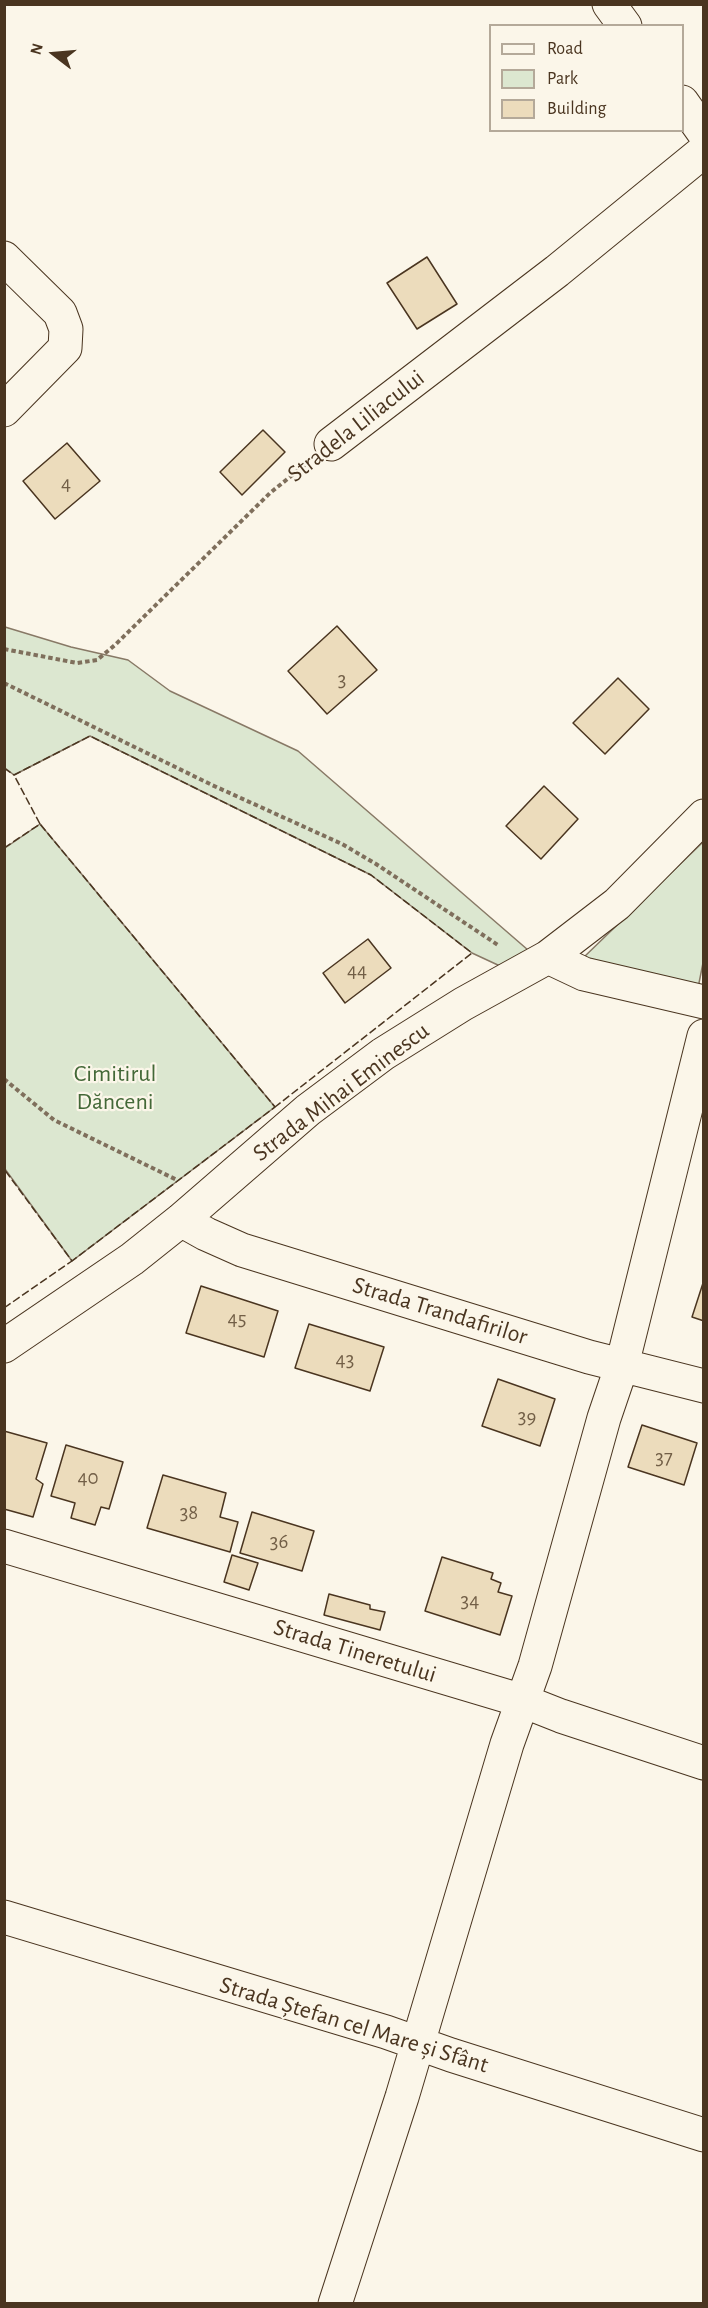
<!DOCTYPE html>
<meta charset="utf-8">
<style>
body{margin:0}
#map{position:relative;width:708px;height:2308px;overflow:hidden;background:#fbf6e9;font-family:"Alegreya Sans",sans-serif}
canvas{display:block}
.frame{position:absolute;inset:0;border:6px solid #4a3520;pointer-events:none}
.legend{position:absolute;left:489px;top:24px;width:195px;height:108px;box-sizing:border-box;background:#fbf6e9;border:2px solid #b4a999;margin:0;padding:8px 10px;list-style:none;font-size:18px;color:#4a3520}
.legend li{display:flex;align-items:center;gap:12px;height:30px}
.legend b{width:30px;border:2px solid #b4a999}
.north{position:absolute;left:24px;top:24px;width:60px;height:60px;-webkit-text-stroke:4px #fbf6e9;paint-order:stroke;rotate:286deg;font-size:16px;font-weight:700;line-height:24px;text-align:center;color:#4a3520}
.north::after{content:'';display:block;margin:auto;width:21px;height:27px;background:#4a3520;clip-path:polygon(50% 0,100% 100%,50% 72%,0 100%)}
</style>
<div id="map">
<canvas width="708" height="2308"></canvas>
<div class="frame"></div>
<ul class="legend">
<li><b style="height:8px;background:#fbf6e9"></b>Road</li>
<li><b style="height:16px;background:#dce7d0"></b>Park</li>
<li><b style="height:16px;background:#ecdcbc"></b>Building</li>
</ul>
<div class="north">N</div>
</div>
<script>
const ctx = document.querySelector('canvas').getContext('2d');
ctx.lineJoin = 'round';
function fillPath(path, color) {
  ctx.fillStyle = color;
  ctx.fill(path, 'evenodd');
}
function stroke(path, color, width, dash) {
  ctx.strokeStyle = color;
  ctx.lineWidth = width;
  ctx.lineCap = dash ? 'butt' : 'round';
  ctx.setLineDash(dash || []);
  ctx.stroke(path);
}
function drawText(font, color, halo, rows, align = 'center') {
  ctx.font = font + ' "Alegreya Sans",sans-serif';
  ctx.lineWidth = 4.5;
  ctx.setLineDash([]);
  ctx.textBaseline = 'middle';
  ctx.strokeStyle = halo;
  ctx.fillStyle = color;
  for (const [text, x, y, turn = 0] of rows) {
    ctx.save();
    ctx.translate(x, y);
    ctx.rotate((+turn || 0) * Math.PI / 180);
    ctx.textAlign = isNaN(turn) ? turn : align;
    if (halo) ctx.strokeText(text, 0, 0);
    ctx.fillText(text, 0, 0);
    ctx.restore();
  }
}
const green = new Path2D(`
 M5 627 71 647 128 660 170 691 298 751 528 950 500 966 472 953 371 875 90 736 14 775 5 768Z
 M40 824 275 1107 72 1261 5 1169V848Z
 M703 842 704 958 698 988 583 958Z`);
const building = new Path2D(`
 M427 257 457 304 417 329 387 283Z
 M263 430 285 452 242 495 220 472Z
 M67 443 100 481 55 519 23 481Z
 M337 626 377 670 327 714 288 671Z
 M618 678 649 709 605 754 573 723Z
 M544 786 578 819 541 859 506 826Z
 M368 939 391 968 345 1003 323 973Z
 M704 1280V1321L692 1317Z
 M201 1286 278 1311 264 1357 186 1333Z
 M309 1324 384 1347 370 1391 295 1368Z
 M498 1379 555 1399 540 1446 482 1426Z
 M642 1425 697 1443 684 1485 628 1467Z
 M4 1431 47 1443 36 1479 43 1484 33 1517 4 1509Z
 M66 1445 123 1462 109 1509 101 1507 95 1525 71 1518 75 1503 51 1496Z
 M163 1475 226 1493 220 1517 238 1522 230 1552 147 1528Z
 M252 1512 314 1531 302 1571 240 1553Z
 M232 1555 258 1563 249 1590 224 1582Z
 M442 1557 493 1573 491 1579 501 1583 498 1592 512 1596 500 1635 425 1611Z
 M329 1594 370 1605V1609L385 1612 380 1630 324 1615Z`);
const path = new Path2D(`
 M4 649 77 663 97 660 115 645 270 493 306 464
 M4 683 212 785 342 844 376 864 498 945
 M4 1079 54 1120 177 1180`);
const minor = new Path2D(`
 M609 4 625 26
 M682 102 704 133
 M4 258 60 313 66 329 65 348 4 410
 M331 444 557 271 704 151
 M548 957 584 974 704 1002
 M181 1220 206 1234 242 1250 589 1357 704 1386
 M4 1346 132 1259 181 1220 308 1110 383 1054 463 1004 548 957 617 904 704 816
 M4 1546 523 1701 561 1716 704 1763
 M4 1917 386 2032 451 2055 704 2135
 M335 2304 402 2097 507 1744 535 1666 604 1418 622 1365 704 1036`);
const fence = new Path2D(`
 M4 768 14 775
 M40 824 14 775 90 736 371 875 472 953 275 1107
 M4 848 40 824 275 1107 72 1261 4 1169
 M4 1308 72 1261`);
const numberNames = [
 ["4",66,484],
 ["3",342,680],
 ["44",357,971],
 ["45",237,1319],
 ["43",345,1360],
 ["39",527,1417],
 ["37",664,1458],
 ["40",88,1478],
 ["38",189,1513],
 ["36",279,1542],
 ["34",470,1601]
];
const streetNames = [
 ["Stradela Liliacului",356,426,-38],
 ["Strada Mihai Eminescu",341,1092,-37],
 ["Strada Trandafirilor",440,1311,17],
 ["Strada Tineretului",355,1651,17],
 ["Strada Ștefan cel Mare și Sfânt",354,2025,17]
];
const parkNames = [
 ["Cimitirul",115,1074],
 ["Dănceni",115,1102]
];
fillPath(green, '#dce7d0');
stroke(green, '#887966', 1.5);
fillPath(building, '#ecdcbc');
stroke(building, '#4a3520', 1.5);
stroke(minor, '#4a3520', 35);
stroke(path, '#7f6f5c', 4, [4.5, 3]);
stroke(minor, '#fbf6e9', 33);
stroke(fence, '#4a3520', 1.5, [8, 3]);
drawText('21px', '#725f47', null, numberNames);
drawText('24px', '#4a3520', '#fbf6e9', streetNames);
drawText('24px', '#436837', '#fbf6e9', parkNames);
</script>
